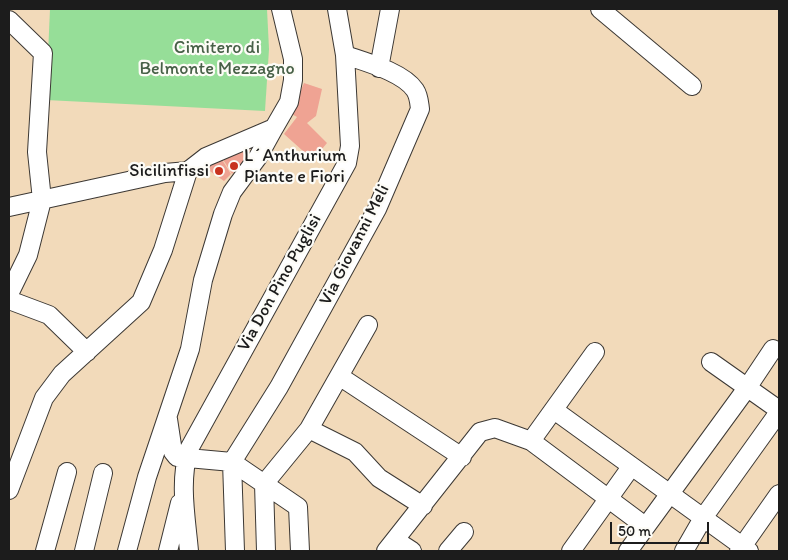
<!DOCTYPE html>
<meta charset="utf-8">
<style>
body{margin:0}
#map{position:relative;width:788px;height:560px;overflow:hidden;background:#f2daba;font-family:Itim,sans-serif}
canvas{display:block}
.frame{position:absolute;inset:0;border:10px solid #1c1c1c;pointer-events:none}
.scale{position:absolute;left:610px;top:522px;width:99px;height:22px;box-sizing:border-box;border:2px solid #1c1c1c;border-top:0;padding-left:6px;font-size:15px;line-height:18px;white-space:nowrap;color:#1c1c1c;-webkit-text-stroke:4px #fdfcf7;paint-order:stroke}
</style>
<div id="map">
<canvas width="788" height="560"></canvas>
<div class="frame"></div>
<div class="scale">50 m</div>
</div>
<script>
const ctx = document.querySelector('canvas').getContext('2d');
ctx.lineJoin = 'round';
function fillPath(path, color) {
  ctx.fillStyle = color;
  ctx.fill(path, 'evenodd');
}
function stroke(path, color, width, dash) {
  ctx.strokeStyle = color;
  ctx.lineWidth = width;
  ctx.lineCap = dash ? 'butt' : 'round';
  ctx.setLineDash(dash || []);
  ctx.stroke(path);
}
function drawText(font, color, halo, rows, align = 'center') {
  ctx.font = font + ' Itim,sans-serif';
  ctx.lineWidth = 4.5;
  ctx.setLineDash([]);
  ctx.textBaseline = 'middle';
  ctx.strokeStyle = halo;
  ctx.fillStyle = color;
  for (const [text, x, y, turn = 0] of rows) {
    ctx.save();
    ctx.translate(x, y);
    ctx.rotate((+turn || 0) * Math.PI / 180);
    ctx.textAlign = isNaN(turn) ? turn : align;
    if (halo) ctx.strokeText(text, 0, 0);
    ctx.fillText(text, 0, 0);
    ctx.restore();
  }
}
const green = new Path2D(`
 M50 9H267L269 49 265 111 46 100Z`);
const building = new Path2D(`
 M304 83 322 89 316 116 307 123 327 143 313 160 284 134 297 117 290 113 296 102Z
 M248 148 253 154 232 174 222 158Z
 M221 158 231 174 224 181 204 167Z`);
const minor = new Path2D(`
 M600 9 692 86
 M9 20 43 53 37 152 42 200 28 255 9 294
 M379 68 390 9
 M188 171 206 157 274 128 289 102 293 80V59L281 9
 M9 207 165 173 188 171
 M9 300 49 315 87 352
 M711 362 779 410
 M339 376 462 457
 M554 410 749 551
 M168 419 173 452 177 457 232 462 298 507 300 551
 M309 429 355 452 379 478 423 506
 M531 441 595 352
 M9 490 44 398 62 374 141 302 163 250 188 171
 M395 540 412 551
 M45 551 67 472
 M84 551 103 473
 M127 551 147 477 190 349 203 280 223 214 232 192 258 157 274 128
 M168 551 180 503
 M189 551C186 517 179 482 189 449L347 163 350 146 345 55 337 9
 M235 551 232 462 279 387 377 209 420 109C419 102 419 96 415 90 403 72 365 62 345 55
 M266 551 264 484 309 429 368 325
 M386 551 480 432 495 428 531 441 645 526
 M448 551 464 532
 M571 551 631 467
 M628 551 747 388 773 349
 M684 551 703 518 779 412
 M739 551 779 494`);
const markers = [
 [234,166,5,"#c8321e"],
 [219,171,5,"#c8321e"]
];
const parkNames = [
 ["Cimitero di",217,48],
 ["Belmonte Mezzagno",217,69]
];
const poiNames = [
 ["L´Anthurium",244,156],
 ["Piante e Fiori",244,177],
 ["Sicilinfissi",209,171,"right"]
];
const streetNames = [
 ["Via Giovanni Meli",355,245,-63],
 ["Via Don Pino Puglisi",280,283,-61]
];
fillPath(green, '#96de98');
fillPath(building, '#efa393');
stroke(minor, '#3c3834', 20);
stroke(minor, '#fff', 18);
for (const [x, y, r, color] of markers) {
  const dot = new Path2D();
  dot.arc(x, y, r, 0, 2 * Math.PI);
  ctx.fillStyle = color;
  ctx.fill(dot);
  stroke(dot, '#fdfcf7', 2);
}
drawText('18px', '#476047', '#fdfcf7', parkNames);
drawText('18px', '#1c1c1c', '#fdfcf7', poiNames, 'left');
drawText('18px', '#1c1c1c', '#fdfcf7', streetNames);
</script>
